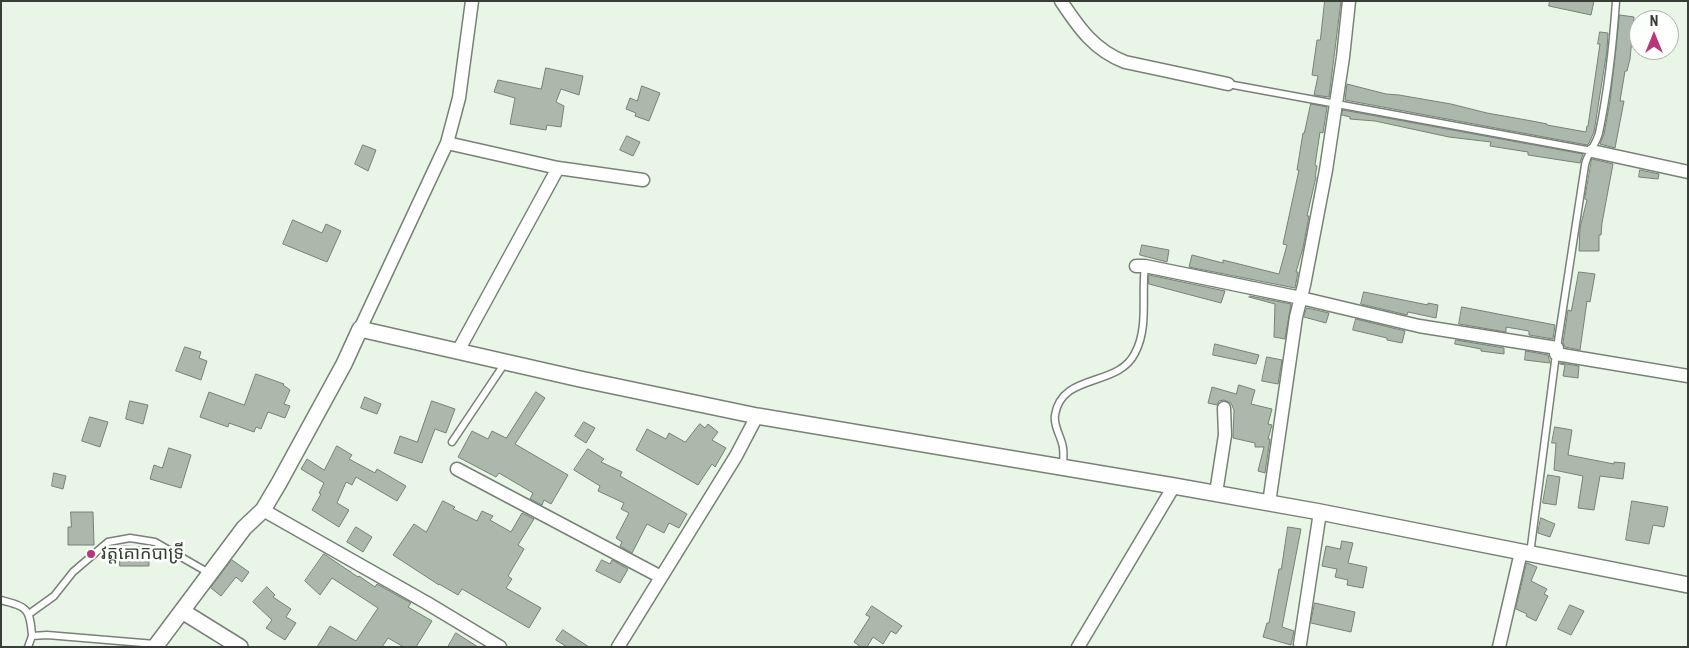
<!DOCTYPE html>
<meta charset="utf-8">
<style>
body{margin:0}
#map{position:relative;width:1689px;height:648px;overflow:hidden;background:#e8f5e7;font-family:"Roboto Condensed",sans-serif}
canvas{display:block}
.frame{position:absolute;inset:0;border:2px solid #383d38;pointer-events:none}
.north{position:absolute;left:1629px;top:10px;width:50px;height:50px;box-sizing:border-box;background:#fcfffc;border:1px solid #aeb1ae;border-radius:50%;rotate:0deg;font-size:14px;font-weight:700;line-height:20px;text-align:center;color:#383d38}
.north::after{content:'';display:block;margin:auto;width:18px;height:22px;background:#bb3579;clip-path:polygon(50% 0,100% 100%,50% 72%,0 100%)}
</style>
<div id="map">
<canvas width="1689" height="648"></canvas>
<div class="frame"></div>
<div class="north">N</div>
</div>
<script>
const ctx = document.querySelector('canvas').getContext('2d');
ctx.lineJoin = 'round';
function fillPath(path, color) {
  ctx.fillStyle = color;
  ctx.fill(path, 'evenodd');
}
function stroke(path, color, width, dash) {
  ctx.strokeStyle = color;
  ctx.lineWidth = width;
  ctx.lineCap = dash ? 'butt' : 'round';
  ctx.setLineDash(dash || []);
  ctx.stroke(path);
}
function drawText(font, color, halo, rows, align = 'center') {
  ctx.font = font + ' "Roboto Condensed","Noto Sans Khmer",sans-serif';
  ctx.lineWidth = 5;
  ctx.setLineDash([]);
  ctx.textBaseline = 'middle';
  ctx.strokeStyle = halo;
  ctx.fillStyle = color;
  for (const [text, x, y, turn = 0] of rows) {
    ctx.save();
    ctx.translate(x, y);
    ctx.rotate((+turn || 0) * Math.PI / 180);
    ctx.textAlign = isNaN(turn) ? turn : align;
    if (halo) ctx.strokeText(text, 0, 0);
    ctx.fillText(text, 0, 0);
    ctx.restore();
  }
}
const building = new Path2D(`
 M1325 1H1341L1329 97 1314 95 1318 76 1312 75 1317 40H1320Z
 M1550 1H1594L1591 15 1549 6Z
 M1620 15 1634 17 1630 59 1627 71H1625L1620 101H1624L1615 148 1600 144 1604 134 1610 101Z
 M1600 32 1608 33 1607 50 1594 132 1589 143 1587 145 1345 100 1347 84 1386 94 1399 95 1451 104 1487 113 1532 121 1547 124V125L1586 132 1587 126H1588L1600 44H1598Z
 M546 68 583 76 579 95 561 89 556 102 564 106 561 127 547 125 546 130 510 124 515 98 494 92 498 80 541 89Z
 M642 86 660 93 649 121 635 116 636 113 626 109 630 98 637 101Z
 M1311 104 1327 107 1323 133 1320 132 1315 165 1317 166 1315 177H1316L1307 216H1309L1303 248 1296 272H1298L1295 288 1189 267 1192 255 1223 263V260L1279 274 1287 245 1283 244 1299 170H1297L1303 133H1304Z
 M1343 110 1583 154 1580 163 1528 155V152L1490 146 1491 142 1449 137 1375 121 1350 119V117L1342 115Z
 M627 136 640 142 633 156 620 150Z
 M363 145 376 150 368 171 355 164Z
 M1592 159 1613 164 1602 223 1601 235H1599V251H1579L1580 228 1587 200 1585 199Z
 M1640 170 1659 174 1658 179 1639 177Z
 M293 220 322 233 326 224 341 231 327 262 283 244Z
 M1142 245 1169 250 1167 262 1140 255Z
 M1579 272 1595 274 1590 302 1587 301 1580 350 1565 347 1563 343 1568 310 1571 311Z
 M1149 275 1225 291 1221 303 1149 284Z
 M1364 292 1428 305V303L1438 305 1436 318 1408 312 1407 315 1361 304Z
 M1250 296 1291 304 1285 339 1274 337 1275 304 1249 297Z
 M1462 307 1555 325 1553 339 1529 335V331L1506 327V332L1459 324Z
 M1307 308 1329 313 1326 323 1304 317Z
 M1356 319 1405 331 1402 343 1387 340V338L1353 330Z
 M1456 340 1504 348V354L1481 351V349L1455 344Z
 M1215 344 1259 355 1256 364 1213 355Z
 M185 347 201 352 199 358 207 361 201 380 176 371Z
 M1526 351 1548 355 1550 363 1525 360Z
 M1267 357 1282 360 1278 384 1262 381Z
 M1560 363 1579 366 1578 378 1563 376 1565 365 1560 364Z
 M256 374 284 384 283 385 290 390 284 404 290 406 285 418 268 412 261 429 256 427 254 432 229 423 228 427 200 417 209 392 244 405Z
 M1239 385 1255 390 1251 404 1272 409 1268 424 1272 425 1268 439H1270L1265 473 1258 471 1264 447H1255V443L1233 438 1234 410 1231 403 1224 400 1219 401 1217 405 1208 403 1212 387 1236 394Z
 M536 392 545 398 515 444 568 475 551 504 544 500 542 505 530 499 533 493 499 473 496 477 458 457 472 431 488 439 492 431 506 438Z
 M365 397 381 404 377 414 361 408Z
 M130 401 148 405 143 424 126 419Z
 M432 401 455 409 446 433 435 429 422 463 394 453 400 436 417 442Z
 M90 417 108 422 100 447 82 441Z
 M584 422 595 428 586 443 575 436Z
 M700 424 705 428 708 424 718 432 712 440 726 448 715 467 712 464 698 485 636 450 647 429 666 439 669 433 685 442Z
 M1555 427 1572 430 1568 455 1614 464V462L1625 463 1623 479 1600 476 1594 510 1578 508 1583 476 1554 470 1556 443H1552Z
 M337 446 352 455 349 459 375 473 377 469 406 486 397 501 356 477 352 485 346 482 337 503 349 510 339 527 312 510 321 494 319 493 324 483 301 469 307 459 324 470Z
 M169 448 191 455 181 488 150 479 154 465 162 468Z
 M588 449 604 459 601 462 622 472 620 476 687 514 679 528 669 523 664 533 647 524 632 553 620 546 622 542 616 538 629 513 621 509 624 503 598 491 600 486 574 470Z
 M54 473 66 476 63 489 52 486Z
 M1548 475 1560 477 1556 505 1543 503Z
 M443 501 455 507 453 509 477 521 482 511 493 516 490 520 511 532 522 513 534 519 518 545 524 549 508 576 512 579 506 588 541 608 529 628 462 589 458 595 439 584V585L393 555 414 524 426 532Z
 M1632 501 1668 507 1664 527 1653 525 1649 544 1626 540Z
 M71 512H93L94 545H68V527H71Z
 M1541 518 1555 524 1550 537 1538 533Z
 M356 527 372 537 363 552 347 542Z
 M1288 527 1301 529 1282 627 1294 631 1291 645 1263 637 1267 623H1269L1279 569H1281Z
 M1342 541 1353 543 1348 563 1367 567 1363 588 1347 585 1348 580 1335 577 1337 569 1322 566 1326 546 1340 549Z
 M120 546 149 547V566H120Z
 M324 554 358 577 359 576 375 587 377 584 411 603 408 607 432 621 416 647H404L388 638 382 647H317L330 626 356 641 378 608 332 578 320 595 305 581Z
 M232 560 249 572 242 582 236 577 221 596 211 588Z
 M602 560 610 564 612 560 628 569 620 583 596 571Z
 M1527 563 1537 567 1531 581 1547 589 1544 594 1548 596 1536 621 1526 616 1527 614 1516 609Z
 M267 587 275 595 273 597 291 609 286 617 296 623 285 640 266 628 272 620 253 602Z
 M1315 603 1355 612 1351 632 1311 623Z
 M1570 605 1584 611 1571 635 1558 629Z
 M872 606 902 626 896 634 891 631 883 644 873 637 867 647H861L854 642 870 617 866 615Z
 M563 630 589 647H567L556 640Z
 M456 633 478 647H448Z`);
const service = new Path2D(`
 M1228 84 1592 151
 M452 442 505 363
 M1063 467C1063 461 1064 454 1063 448 1062 437 1053 427 1055 415 1062 372 1118 388 1135 353 1149 327 1141 294 1145 266
 M1530 554 1556 354 1585 165C1587 153 1596 145 1599 133 1608 90 1613 45 1616 1
 M1 600C27 607 30 608 32 636
 M29 614 54 596 73 572 108 542 130 538 155 542 209 573
 M28 647 32 636 47 635 155 644`);
const minor = new Path2D(`
 M1061 1C1079 28 1094 50 1125 62L1228 84
 M447 143 558 168 643 180
 M1592 151 1688 172
 M1136 266H1145L1301 298 1419 326 1557 348
 M360 329 447 143 459 98 472 1
 M458 351 558 168
 M1556 354 1688 376
 M457 469 661 577
 M1216 493 1225 435 1224 408
 M1269 503 1296 317 1304 285 1326 170 1343 57 1349 1
 M263 510 427 603 500 647
 M1300 644 1320 512
 M618 647 736 456 757 416
 M1078 647 1174 486
 M1499 647 1521 552`);
const tertiary = new Path2D(`
 M182 611 240 647
 M155 647 244 528 263 510 279 483 344 364 360 329 580 379 757 416 1174 486 1320 512 1688 585`);
const markers = [
 [91,554,5,"#bb3579"]
];
const poiNames = [
 ["វត្តគោកបាទ្រី",101,554]
];
fillPath(building, '#acb8ac');
stroke(building, '#778276', 1);
stroke(service, '#778276', 9);
stroke(minor, '#778276', 15);
stroke(tertiary, '#778276', 18);
stroke(service, '#fff', 6);
stroke(minor, '#fff', 12);
stroke(tertiary, '#fff', 15);
for (const [x, y, r, color] of markers) {
  const dot = new Path2D();
  dot.arc(x, y, r, 0, 2 * Math.PI);
  ctx.fillStyle = color;
  ctx.fill(dot);
  stroke(dot, '#fcfffc', 2);
}
drawText('18px', '#383d38', '#fcfffc', poiNames, 'left');
</script>
